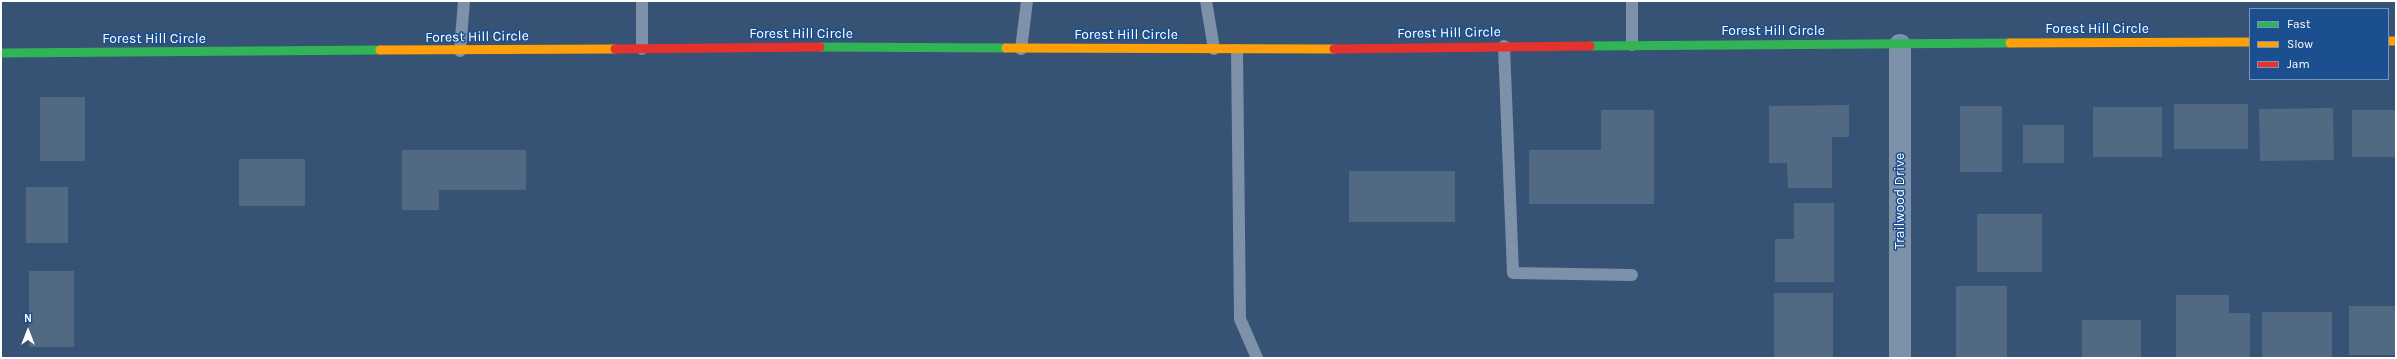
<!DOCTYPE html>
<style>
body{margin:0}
#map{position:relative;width:2397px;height:359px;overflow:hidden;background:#365274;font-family:Karla,sans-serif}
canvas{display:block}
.frame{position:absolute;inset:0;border:2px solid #fff;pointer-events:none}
.legend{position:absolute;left:2249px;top:8px;width:140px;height:72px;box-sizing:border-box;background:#1b4f8f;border:1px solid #7695bc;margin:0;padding:5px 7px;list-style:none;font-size:12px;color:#fff}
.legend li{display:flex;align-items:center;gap:8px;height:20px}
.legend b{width:20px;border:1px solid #7695bc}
.north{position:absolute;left:8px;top:311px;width:40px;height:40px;-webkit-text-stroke:3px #1b4f8f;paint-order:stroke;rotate:0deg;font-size:11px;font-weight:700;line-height:16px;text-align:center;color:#fff}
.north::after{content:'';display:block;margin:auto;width:14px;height:18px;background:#fff;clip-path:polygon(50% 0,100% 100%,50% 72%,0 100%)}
</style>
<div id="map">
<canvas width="2397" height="359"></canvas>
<div class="frame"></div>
<ul class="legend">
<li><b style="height:5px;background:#30b455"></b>Fast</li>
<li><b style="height:5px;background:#ff9f0a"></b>Slow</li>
<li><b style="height:5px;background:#e5322d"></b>Jam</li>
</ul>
<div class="north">N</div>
</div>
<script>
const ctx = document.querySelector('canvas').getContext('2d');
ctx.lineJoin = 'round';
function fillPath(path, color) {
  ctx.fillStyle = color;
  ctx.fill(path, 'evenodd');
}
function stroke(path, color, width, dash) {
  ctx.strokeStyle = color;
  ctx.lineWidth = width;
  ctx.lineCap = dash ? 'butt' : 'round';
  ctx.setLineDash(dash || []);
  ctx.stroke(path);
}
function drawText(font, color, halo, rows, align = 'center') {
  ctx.font = font + ' Karla,sans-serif';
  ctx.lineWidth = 3;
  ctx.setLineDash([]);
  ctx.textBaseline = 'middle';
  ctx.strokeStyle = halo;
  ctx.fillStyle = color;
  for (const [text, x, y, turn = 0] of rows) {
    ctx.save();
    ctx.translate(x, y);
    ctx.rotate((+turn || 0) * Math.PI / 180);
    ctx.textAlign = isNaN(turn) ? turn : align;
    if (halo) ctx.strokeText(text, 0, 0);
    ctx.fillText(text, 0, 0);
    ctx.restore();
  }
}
const building = new Path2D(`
 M40 97H85V161H40Z
 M2174 104H2248V149H2174Z
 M1849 105V137H1832V188H1788L1787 163H1769V106Z
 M1960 106H2002V172H1960Z
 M2093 107H2162V157H2093Z
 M2333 108 2334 160 2260 161 2259 109Z
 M1601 110H1654V204H1529V150H1601Z
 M2352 110H2396V157H2352Z
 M2023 125H2064V163H2023Z
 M402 150H526V190H439V210H402Z
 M239 159H305V206H239Z
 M1349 171H1455V222H1349Z
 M26 187H68V243H26Z
 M1794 203H1834V282H1775V239H1794Z
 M1977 214H2042V272H1977Z
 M29 271H74V347H29Z
 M1956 286H2007V358H1956Z
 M1774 293H1833V358H1774Z
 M2176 295H2229V313H2250V358H2176Z
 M2349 306H2396V355H2349Z
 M2262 312H2332V357H2262Z
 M2082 320H2141V358H2082Z`);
const lane = new Path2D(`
 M642 1V49
 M1206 1 1214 49
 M1632 1V45
 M1504 46 1513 273 1632 275
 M1021 49 1027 1
 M1237 50 1240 319 1257 358
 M460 51 464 1`);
const street = new Path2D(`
 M1900 45V358`);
const fast = new Path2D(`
 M1590 46 2010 43
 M820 47 1006 48
 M1 53 380 50`);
const slow = new Path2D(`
 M2388 41H2396
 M2010 43 2250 42
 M1006 48 1334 49
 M380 50 615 49`);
const jam = new Path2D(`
 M615 49 820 47
 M1334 49 1590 46`);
const streetNames = [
 ["Forest Hill Circle",2097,29],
 ["Forest Hill Circle",1773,31],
 ["Forest Hill Circle",1449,33,-1],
 ["Forest Hill Circle",801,34],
 ["Forest Hill Circle",1126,35],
 ["Forest Hill Circle",477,37,-1],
 ["Forest Hill Circle",154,39],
 ["Trailwood Drive",1900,201,-90]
];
fillPath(building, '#526984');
stroke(lane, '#7d92a8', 12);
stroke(street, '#7d92a8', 22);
stroke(fast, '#30b455', 9);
stroke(slow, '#ff9f0a', 9);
stroke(jam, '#e5322d', 9);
drawText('14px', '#fff', '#1b4f8f', streetNames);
</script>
